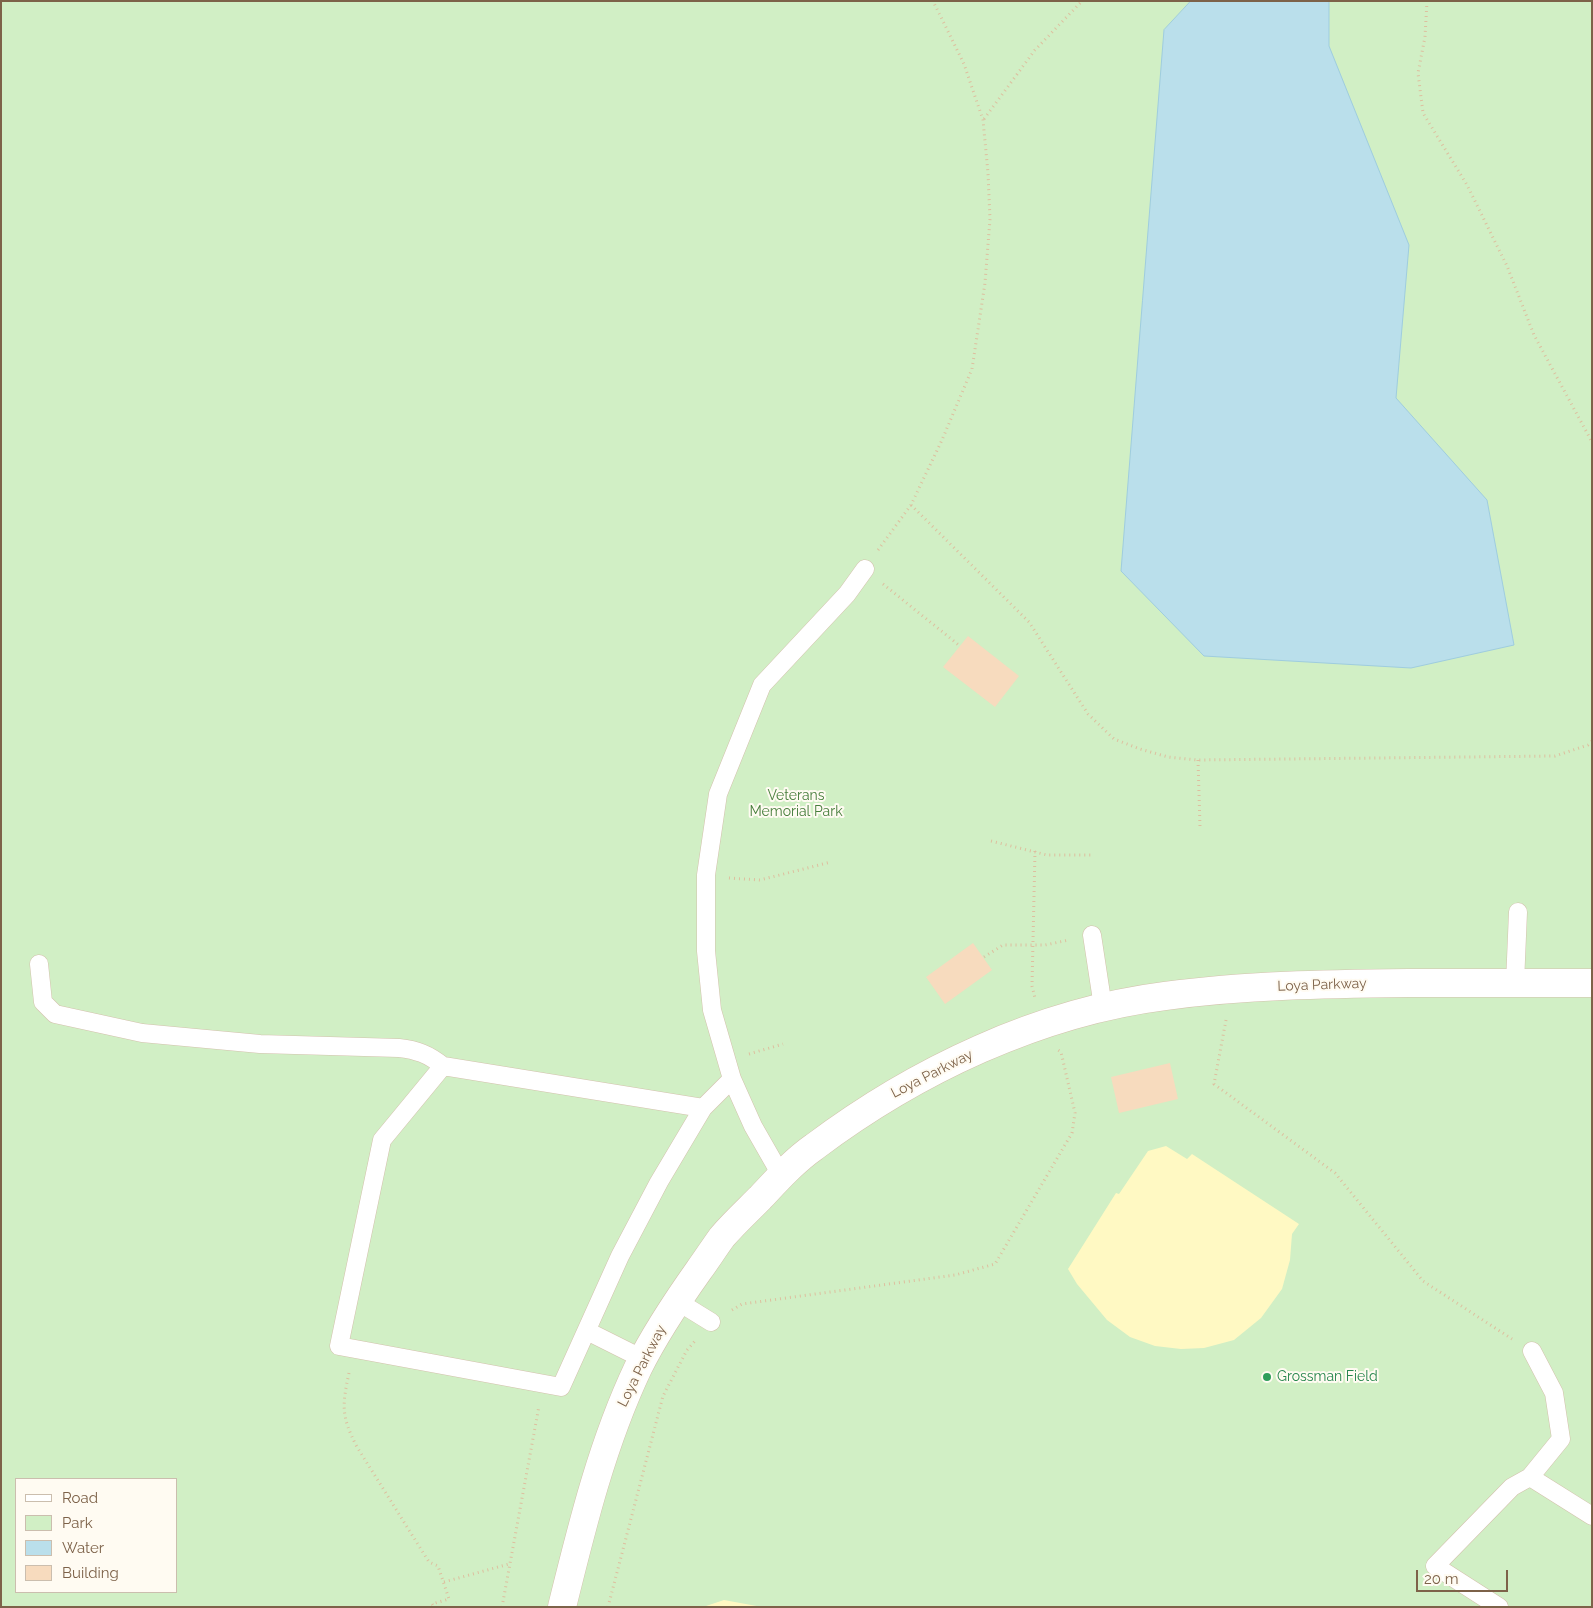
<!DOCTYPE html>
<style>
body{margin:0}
#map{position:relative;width:1593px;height:1608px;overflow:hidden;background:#fff9e9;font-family:Raleway,sans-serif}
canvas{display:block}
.frame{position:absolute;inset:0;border:2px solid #7d6249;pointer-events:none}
.legend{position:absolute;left:15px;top:1478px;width:162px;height:115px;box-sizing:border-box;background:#fffbf2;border:1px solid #cbbeae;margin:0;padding:6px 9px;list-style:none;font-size:15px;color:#7d6249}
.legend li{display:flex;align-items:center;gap:10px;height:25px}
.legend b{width:25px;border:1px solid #cbbeae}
.scale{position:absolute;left:1416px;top:1570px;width:92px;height:22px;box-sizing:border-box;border:2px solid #7d6249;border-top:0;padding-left:6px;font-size:15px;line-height:18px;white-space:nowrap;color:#7d6249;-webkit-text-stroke:4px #fffbf2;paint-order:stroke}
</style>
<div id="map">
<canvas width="1593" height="1608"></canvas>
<div class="frame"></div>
<ul class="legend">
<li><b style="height:6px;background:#fff"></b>Road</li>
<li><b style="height:14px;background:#d1efc5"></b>Park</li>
<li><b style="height:14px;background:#badfeb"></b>Water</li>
<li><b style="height:14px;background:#f7dbbe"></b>Building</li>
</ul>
<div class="scale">20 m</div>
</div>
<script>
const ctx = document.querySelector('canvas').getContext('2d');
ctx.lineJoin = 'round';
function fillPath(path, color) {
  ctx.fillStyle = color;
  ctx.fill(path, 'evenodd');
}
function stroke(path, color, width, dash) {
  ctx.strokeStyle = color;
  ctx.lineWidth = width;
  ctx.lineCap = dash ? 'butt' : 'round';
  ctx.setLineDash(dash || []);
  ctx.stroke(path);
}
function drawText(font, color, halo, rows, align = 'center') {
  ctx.font = font + ' Raleway,sans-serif';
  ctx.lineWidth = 4;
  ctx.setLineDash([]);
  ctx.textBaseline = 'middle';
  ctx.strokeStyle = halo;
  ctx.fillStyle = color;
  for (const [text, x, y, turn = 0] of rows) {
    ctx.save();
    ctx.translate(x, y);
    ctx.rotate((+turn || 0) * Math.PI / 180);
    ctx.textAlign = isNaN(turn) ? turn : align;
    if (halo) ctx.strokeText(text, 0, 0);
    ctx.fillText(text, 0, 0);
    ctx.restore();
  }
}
const green = new Path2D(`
 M1 1H1592V1607H1ZM16 1479H176V1592H16Z`);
const sand = new Path2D(`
 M1166 1146 1187 1159 1192 1154 1299 1224 1292 1234 1290 1260 1282 1289 1261 1318 1234 1340 1204 1348 1181 1349 1155 1346 1130 1337 1107 1320 1077 1284 1068 1269 1116 1193 1119 1194 1148 1151Z
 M724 1600 762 1607H703Z`);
const water = new Path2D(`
 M1191 1H1329V46L1409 245 1396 398 1487 500 1514 645 1411 668 1204 656 1121 571 1164 30Z`);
const building = new Path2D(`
 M968 636 1019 676 995 707 943 667Z
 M973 943 992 970 945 1004 926 977Z
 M1170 1063 1178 1099 1119 1113 1111 1077Z`);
const path = new Path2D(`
 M1427 1 1425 37 1418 73 1423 113 1467 185 1507 266 1534 335 1592 442
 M984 119 1035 50 1082 1
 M911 505 1029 622 1088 714 1114 739 1140 749 1168 757 1198 760 1555 756 1588 745 1592 741
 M878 550 911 505 942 440 972 369 985 283 990 219 988 173 983 120 964 64 933 1
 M883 584 960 646
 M1198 760 1200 827
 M991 841 1047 855H1091
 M1035 851 1032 986 1035 998
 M729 878 760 880 831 862
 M984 957 1003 945H1045L1069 940
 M1226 1020 1214 1084 1335 1173 1423 1281 1512 1339
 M749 1054 783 1044
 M732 1310 742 1304 955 1275 995 1264 1072 1133 1075 1113 1061 1052 1058 1050
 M349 1373C342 1406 341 1416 357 1447L429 1562 438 1566 449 1599 432 1604 434 1607
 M444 1582 509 1564
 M502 1607 539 1406
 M608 1607 663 1396 687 1350 695 1341`);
const lane = new Path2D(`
 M1092 935 1103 1007
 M39 964 43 1002 55 1014 142 1033 260 1044 399 1048C417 1050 428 1054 443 1066
 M1515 983 1518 912
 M703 1108 443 1066 382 1140 339 1346 561 1387 620 1256 659 1182 703 1108 732 1079
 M781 1175 753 1126 732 1079 712 1010 706 951V875L718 794 762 685 847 594 865 569
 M677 1301 711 1322
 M587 1331 643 1359
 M1530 1477 1561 1439 1554 1393 1532 1351
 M1499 1607 1435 1566 1512 1487 1530 1477 1592 1516`);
const street = new Path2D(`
 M562 1607C582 1526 602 1444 638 1368 655 1334 677 1301 699 1270 707 1259 714 1248 722 1237 734 1223 747 1211 760 1198 777 1180 794 1161 814 1147 915 1071 1039 1012 1165 996 1246 985 1327 984 1409 983 1470 983 1531 983 1592 983`);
const markers = [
 [1267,1377,5,"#2e9e5b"]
];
const parkNames = [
 ["Veterans",796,796],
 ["Memorial Park",796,812]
];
const streetNames = [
 ["Loya Parkway",1322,985,-2],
 ["Loya Parkway",932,1074,-27],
 ["Loya Parkway",642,1366,-63]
];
const leisureNames = [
 ["Grossman Field",1277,1377]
];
fillPath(green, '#d1efc5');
fillPath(sand, '#fff9c3');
fillPath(water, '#badfeb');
stroke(water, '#9fcddf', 1);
fillPath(building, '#f7dbbe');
stroke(lane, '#d3c2ad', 19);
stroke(street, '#d3c2ad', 29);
stroke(path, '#ddbf9f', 3, [1, 4]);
stroke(lane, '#fff', 18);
stroke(street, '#fff', 28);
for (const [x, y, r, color] of markers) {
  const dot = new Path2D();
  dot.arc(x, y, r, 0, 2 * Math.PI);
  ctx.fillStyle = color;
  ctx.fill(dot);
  stroke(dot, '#fffbf2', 2);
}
drawText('14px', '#477e3c', '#fffbf2', parkNames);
drawText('14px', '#7d6249', '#fffbf2', streetNames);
drawText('14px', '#27864d', '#fffbf2', leisureNames, 'left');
</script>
